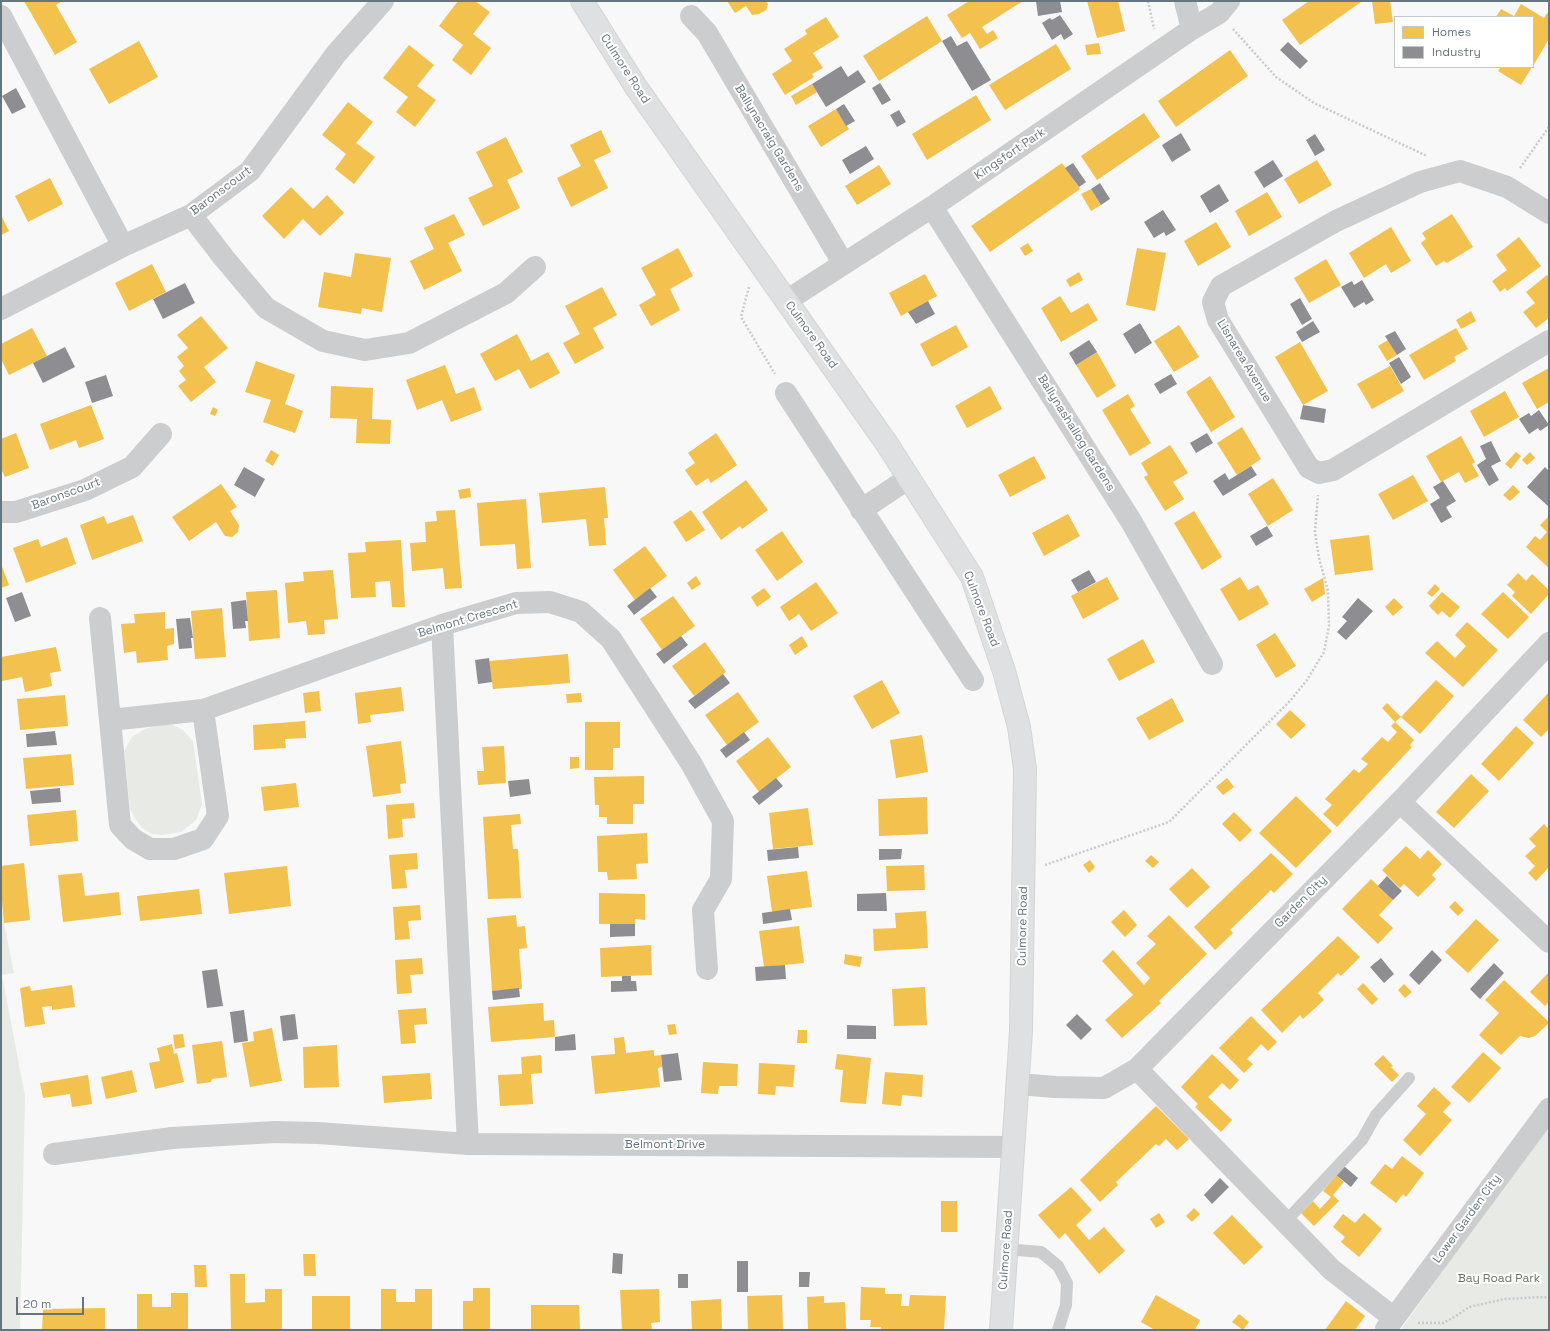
<!DOCTYPE html>
<style>
body{margin:0}
#map{position:relative;width:1550px;height:1331px;overflow:hidden;background:#f8f8f8;font-family:"Space Grotesk",sans-serif}
canvas{display:block}
.frame{position:absolute;inset:0;border:2px solid #66767f;pointer-events:none}
.legend{position:absolute;left:1394px;top:16px;width:140px;height:52px;box-sizing:border-box;background:#fff;border:1px solid #c2c8cc;margin:0;padding:5px 7px;list-style:none;font-size:12px;color:#66767f}
.legend li{display:flex;align-items:center;gap:8px;height:20px}
.legend b{width:20px;border:1px solid #c2c8cc}
.scale{position:absolute;left:16px;top:1297px;width:68px;height:18px;box-sizing:border-box;border:2px solid #66767f;border-top:0;padding-left:5px;font-size:12px;line-height:14px;white-space:nowrap;color:#66767f;-webkit-text-stroke:3px #fff;paint-order:stroke}
</style>
<div id="map">
<canvas width="1550" height="1331"></canvas>
<div class="frame"></div>
<ul class="legend">
<li><b style="height:11px;background:#f2c14e"></b>Homes</li>
<li><b style="height:11px;background:#8d8d92"></b>Industry</li>
</ul>
<div class="scale">20 m</div>
</div>
<script>
const ctx = document.querySelector('canvas').getContext('2d');
ctx.lineJoin = 'round';
function fillPath(path, color) {
  ctx.fillStyle = color;
  ctx.fill(path, 'evenodd');
}
function stroke(path, color, width, dash) {
  ctx.strokeStyle = color;
  ctx.lineWidth = width;
  ctx.lineCap = dash ? 'butt' : 'round';
  ctx.setLineDash(dash || []);
  ctx.stroke(path);
}
function drawText(font, color, halo, rows, align = 'center') {
  ctx.font = font + ' "Space Grotesk",sans-serif';
  ctx.lineWidth = 4;
  ctx.setLineDash([]);
  ctx.textBaseline = 'middle';
  ctx.strokeStyle = halo;
  ctx.fillStyle = color;
  for (const [text, x, y, turn = 0] of rows) {
    ctx.save();
    ctx.translate(x, y);
    ctx.rotate((+turn || 0) * Math.PI / 180);
    ctx.textAlign = isNaN(turn) ? turn : align;
    if (halo) ctx.strokeText(text, 0, 0);
    ctx.fillText(text, 0, 0);
    ctx.restore();
  }
}
const green = new Path2D(`
 M159 725H173L183 730 193 741 202 804 196 820 181 832 162 835 152 834 142 828 134 817 130 809 124 751 132 737 145 729Z
 M1 890 4 923 14 973 2 975 25 1096 20 1330H1Z
 M1549 1121V1330H1405L1402 1328Z`);
const homes = new Path2D(`
 M24 1H62L56 5 77 42 55 55Z
 M458 1H475L490 12 473 34 491 48 471 75 452 60 463 45 439 26Z
 M727 1H766L768 4 766 10 759 14 752 15 746 6 735 13Z
 M969 1H1023L982 27 987 34 993 30 998 38 980 49 970 33 962 38 947 15Z
 M1087 1H1118L1125 31 1097 38Z
 M1309 1H1360L1361 2 1300 45 1282 20Z
 M1372 1H1390L1393 22 1375 24Z
 M1521 4 1544 18 1547 13 1549 14V39L1533 66V17H1496L1501 9 1514 16Z
 M927 16 942 41 879 81 863 56Z
 M826 17 839 37 813 53 823 68 812 74 814 77 785 95 772 74 792 61 784 49 807 34 805 30Z
 M139 41 158 77 109 104 89 69Z
 M1099 43 1101 54 1087 55 1085 45Z
 M1056 44 1071 69 1005 110 989 85Z
 M409 45 434 65 417 86 436 100 415 127 396 112 408 97 383 78Z
 M1230 50 1248 76 1176 127 1158 101Z
 M1501 67H1532L1521 85 1498 71Z
 M812 84 817 92 796 105 791 96Z
 M976 95 991 120 927 160 912 134Z
 M348 102 373 122 356 143 375 157 354 184 335 169 346 154 322 135Z
 M836 109 849 129 821 147 808 126Z
 M1144 113 1160 137 1097 180 1081 156Z
 M601 130 611 152 594 160 608 188 571 207 557 178 581 166 570 145Z
 M506 137 523 172 507 180 520 208 483 226 468 198 493 186 476 152Z
 M1317 160 1332 185 1299 204 1284 179Z
 M1062 163 1080 189 990 252 971 226Z
 M879 165 891 184 857 205 845 186Z
 M50 178 63 204 28 222 15 196Z
 M291 187 313 209 327 195 344 213 320 236 303 219 284 239 262 216Z
 M1091 189 1101 205 1091 211 1081 194Z
 M1267 192 1282 217 1249 236 1235 211Z
 M454 214 465 235 448 243 462 271 424 290 410 261 434 249 424 228Z
 M1452 214 1473 247 1447 263 1444 261 1436 266 1421 243 1426 239 1422 233Z
 M1 215 9 231 1 235Z
 M1216 222 1231 247 1198 266 1184 241Z
 M1391 227 1411 261 1391 273 1386 264 1364 278 1349 253Z
 M1519 237 1541 266 1507 291 1505 288 1500 292 1492 281 1507 270 1496 255Z
 M1028 243 1033 251 1025 256 1020 248Z
 M678 248 693 276 670 289 680 310 651 326 639 305 656 295 641 268Z
 M1137 248 1166 253 1155 311 1126 305Z
 M355 253 391 258 382 312 362 308 361 314 318 307 324 272 351 277Z
 M1326 259 1341 285 1309 303 1294 278Z
 M152 264 166 292 129 311 115 283Z
 M1079 272 1083 280 1070 287 1066 280Z
 M925 274 937 296 901 316 889 293Z
 M1547 275 1549 277V318L1536 328 1523 312 1535 303 1526 292Z
 M602 287 617 315 593 328 604 348 575 364 563 343 580 334 565 306Z
 M1060 296 1071 313 1088 303 1098 320 1061 342 1041 308Z
 M1471 311 1476 321 1461 329 1456 320Z
 M201 316 228 348 204 367 216 382 191 402 178 386 186 380 179 371 184 366 177 357 188 348 177 335Z
 M956 325 968 347 932 367 920 344Z
 M1179 325 1199 357 1174 372 1154 341Z
 M32 328 47 356 9 375 1 359V344Z
 M1456 328 1468 349 1454 357 1456 361 1424 380 1409 355Z
 M517 334 531 361 548 352 560 373 530 389 519 369 495 381 480 354Z
 M1388 340 1397 355 1387 361 1378 346Z
 M1300 342 1328 391 1303 405 1275 357Z
 M1097 352 1116 386 1097 398 1076 365Z
 M256 361 295 375 285 404 303 411 295 433 263 422 271 400 245 392Z
 M445 365 456 394 474 387 482 410 451 422 442 400 417 410 406 380Z
 M1390 366 1404 391 1372 409 1357 384Z
 M1549 368V402L1537 409 1522 383Z
 M1210 376 1235 417 1211 432 1186 392Z
 M331 386 373 388 372 419 391 420 390 444 356 443 357 419 330 418Z
 M990 386 1002 409 967 428 955 406Z
 M1505 391 1519 417 1484 437 1470 411Z
 M1128 394 1135 406 1130 409 1151 443 1130 456 1102 410Z
 M91 405 104 439 79 448 76 440 50 450 40 424Z
 M213 407 218 410 215 416 210 414Z
 M1242 427 1261 459 1237 475 1217 443Z
 M16 433 29 468 5 477 1 469V439Z
 M716 433 737 465 711 483 708 478 696 486 685 470 695 463 688 453Z
 M1461 436 1475 462 1472 464 1479 476 1465 483 1459 472 1441 482 1426 456Z
 M1170 445 1188 473 1173 482 1184 499 1165 511 1144 477 1148 475 1141 463Z
 M271 450 279 455 273 466 265 461Z
 M1516 452 1521 456 1511 469 1505 464Z
 M1530 452 1535 458 1527 465 1522 460Z
 M1034 456 1046 478 1010 497 998 475Z
 M1413 475 1428 501 1393 520 1378 494Z
 M1273 478 1293 510 1268 526 1248 494Z
 M746 480 768 510 742 529 740 526 721 540 702 512Z
 M221 484 237 507 230 511 239 525 238 532 232 537 225 536 216 522 189 541 172 517Z
 M1513 485 1520 492 1510 501 1503 495Z
 M605 487 608 518H604L606 545 589 546 586 519 542 523 539 493Z
 M470 488 471 497 460 499 458 490Z
 M526 499 531 568 517 569 515 544 480 546 477 503Z
 M455 510 462 588 445 589 443 568 412 571 410 543 426 542 425 522 437 521 436 511Z
 M691 510 705 530 686 542 673 522Z
 M1194 511 1222 557 1202 570 1174 523Z
 M1068 514 1080 536 1044 556 1032 533Z
 M133 515 143 541 92 560 80 525 104 516 107 524Z
 M1549 516V568L1526 547 1535 536 1540 540 1547 532 1540 525Z
 M782 531 803 562 777 581 755 550Z
 M1369 535 1373 570 1335 575 1330 540Z
 M67 537 76 564 26 583 13 548 38 539 41 547Z
 M401 540 405 607H392L390 581 375 582 376 597 351 598 348 553 366 552 365 542Z
 M645 546 667 576 635 600 613 570Z
 M1 564 9 585 1 588Z
 M333 570 338 619 324 620 325 634 308 635 306 621 288 623 285 583 304 581 303 572Z
 M1518 573 1526 581 1532 574 1549 590V594L1531 614 1512 596 1515 592 1507 585Z
 M696 576 701 584 692 590 687 583Z
 M1107 577 1119 599 1083 619 1071 596Z
 M1240 577 1248 590 1258 585 1269 604 1239 621 1220 589Z
 M1323 578 1325 594 1312 602 1304 589Z
 M816 582 838 613 811 631 799 614 789 621 780 607Z
 M1435 584 1440 589 1432 597 1427 593Z
 M764 588 771 597 757 607 751 597Z
 M277 590 280 638 249 641 246 592Z
 M1442 592 1460 607 1450 618 1442 611 1438 615 1429 606Z
 M1503 592 1529 617 1508 639 1481 614Z
 M673 596 695 626 662 650 640 619Z
 M1394 598 1403 607 1393 616 1385 607Z
 M222 608 226 657 195 659 191 611Z
 M165 612V629L174 628V644L167 646 168 660 137 663 136 651 124 653 121 624 135 623 134 614Z
 M1467 622 1498 650 1463 687 1425 653 1437 641 1455 658 1466 646 1455 635Z
 M1275 633 1296 666 1276 678 1256 645Z
 M802 636 808 646 795 655 789 645Z
 M1143 639 1155 662 1119 681 1107 659Z
 M705 642 726 672 694 696 672 666Z
 M56 647 61 671 50 673 52 686 25 692 22 677 2 681 1 657Z
 M568 654 570 683 493 689 489 661Z
 M882 680 900 713 872 729 853 696Z
 M1436 680 1454 696 1420 734 1401 717 1395 722 1382 708 1387 703 1401 717Z
 M401 687 404 711 370 715 371 722 358 724 355 693Z
 M319 691 321 711 305 713 303 693Z
 M738 692 759 722 727 745 705 715Z
 M1549 692V729L1541 737 1523 720Z
 M581 693 582 702 567 703 566 694Z
 M65 695 68 726 20 730 17 699Z
 M1172 698 1184 721 1149 740 1136 718Z
 M1290 710 1306 725 1291 739 1276 724Z
 M305 721 306 738 285 739 286 748 254 750 253 725Z
 M585 722H620V748H613V770H585Z
 M1395 722 1414 740 1410 745 1412 747 1337 827 1323 814 1332 805 1325 799 1354 769 1359 773 1368 764 1361 759 1382 737 1388 742 1397 732 1391 726Z
 M1516 726 1534 743 1499 781 1481 764Z
 M922 735 928 772 896 778 890 740Z
 M768 737 791 767 759 792 736 761Z
 M401 741 406 783 400 784 401 793 373 797 366 746Z
 M504 746 506 783 478 785 477 771H484L482 747Z
 M71 754 74 785 26 789 23 758Z
 M570 757H579V768L570 769Z
 M1471 774 1489 791 1454 828 1436 812Z
 M644 776V804H633V824H607V817H599V805H595L594 777Z
 M1227 778 1234 787 1223 795 1216 787Z
 M296 783 299 807 264 811 261 787Z
 M1296 796 1332 831 1296 868 1259 833Z
 M927 797 928 834 879 836 878 799Z
 M414 803 415 818 402 819 403 837 388 839 386 805Z
 M808 808 813 845 773 849 769 813Z
 M76 810 78 841 30 846 27 815Z
 M1234 812 1252 830 1240 842 1222 824Z
 M520 814 521 824 511 825 513 849H518L521 898 488 899 483 817Z
 M1544 824 1549 829V867L1536 881 1528 873 1535 866 1525 856 1536 846 1529 839Z
 M647 833 648 863 636 864 637 879 608 880 607 872H598L597 836Z
 M1406 846 1420 859 1428 850 1442 864 1432 875 1436 879 1418 897 1404 884 1400 888 1382 870Z
 M417 853 418 869 405 870 407 888 392 889 389 855Z
 M1271 853 1293 874 1274 893 1271 890 1230 930 1233 933 1215 950 1194 927Z
 M1151 855 1159 862 1153 868 1145 861Z
 M1090 860 1095 867 1089 873 1083 865Z
 M24 863 30 920 4 923 1 890V866Z
 M924 865 925 890 887 891 886 866Z
 M287 866 291 906 229 914 224 873Z
 M1192 868 1210 887 1187 908 1169 889Z
 M807 871 812 907 772 912 767 876Z
 M82 873 85 896 119 892 121 915 63 922 58 875Z
 M1371 879 1393 900 1379 915 1393 928 1378 944 1342 909Z
 M199 889 202 914 140 921 137 896Z
 M599 893 645 894V920L635 919V924H599Z
 M1455 901 1464 910 1458 916 1449 907Z
 M420 905 421 920 408 921 410 939 395 940 393 907Z
 M1124 910 1137 925 1125 937 1111 922Z
 M926 911 928 948 874 951 873 929 896 928 895 913Z
 M516 915 517 927 525 926 527 948 519 949 522 989 492 991 487 918Z
 M1169 915 1207 954 1159 1001 1161 1003 1122 1038 1105 1020 1133 995 1102 961 1113 950 1144 985 1150 978 1136 963 1156 944 1147 936Z
 M1476 919 1499 940 1468 973 1445 952Z
 M799 926 804 963 764 967 759 931Z
 M1338 936 1360 957 1341 976 1338 973 1318 993 1324 1000 1303 1019 1300 1015 1282 1033 1261 1010Z
 M651 945 652 975 601 977 600 948Z
 M845 954 862 957 860 967 844 964Z
 M422 958 423 974 410 975 412 993 397 994 395 960Z
 M1549 972V1002L1545 1006 1530 992Z
 M1504 980 1549 1022V1023L1535 1036 1529 1038 1520 1036 1501 1055 1479 1035 1499 1013 1485 1000Z
 M1363 983 1378 999 1372 1005 1357 989Z
 M1404 984 1412 992 1405 998 1398 990Z
 M72 985 75 1007 52 1010V1006L42 1007 45 1024 25 1027 20 988 30 986 31 991Z
 M925 987 927 1025 894 1026 892 989Z
 M543 1003 544 1021 554 1020 555 1037 491 1042 488 1007Z
 M426 1008 427 1024 414 1025 416 1043 401 1044 398 1010Z
 M1251 1016 1277 1042 1268 1051 1261 1044 1247 1059 1253 1064 1244 1073 1219 1048Z
 M675 1024 677 1034 669 1035 667 1025Z
 M272 1028 282 1081 250 1087 242 1043 254 1041 253 1032Z
 M798 1030H807V1043H797Z
 M183 1034 185 1047 175 1049 173 1035Z
 M624 1037 626 1053 654 1050V1056L661 1055 662 1067 658 1068 660 1087 595 1094 591 1056 615 1054 614 1038Z
 M222 1041 227 1077 212 1079 211 1082 197 1084 192 1045Z
 M172 1044 174 1054 177 1053 184 1082 155 1089 149 1063 160 1061 157 1048Z
 M337 1045 339 1087 304 1088 303 1047Z
 M1483 1052 1501 1068 1469 1103 1451 1087Z
 M837 1054 871 1058 866 1104 840 1102 843 1070 835 1069Z
 M1212 1054 1239 1080 1230 1090 1222 1083 1208 1097 1232 1120 1221 1132 1195 1107 1198 1104 1181 1087Z
 M541 1055 542 1073 531 1074 533 1104 500 1106 498 1075 522 1074 521 1057Z
 M1383 1055 1393 1066 1391 1067 1399 1075 1392 1082 1374 1064Z
 M703 1062 738 1064 737 1086H719L718 1094 701 1093Z
 M759 1063 795 1065 793 1087 776 1086 775 1095 758 1094Z
 M132 1070 137 1092 106 1099 101 1077Z
 M885 1072 923 1075 922 1097 902 1095 901 1106 882 1104Z
 M430 1073 432 1099 384 1103 382 1076Z
 M88 1075 92 1104 72 1107 70 1094 43 1098 40 1083Z
 M1434 1087 1451 1103 1443 1112 1452 1120 1420 1156 1403 1140 1426 1114 1417 1106Z
 M1156 1106 1189 1139 1177 1150 1166 1139 1159 1146 1156 1144 1116 1182 1118 1185 1100 1202 1080 1180Z
 M1402 1156 1424 1173 1406 1197 1403 1194 1396 1203 1370 1183 1385 1164 1392 1169Z
 M1336 1175 1344 1182 1333 1195 1339 1201 1314 1226 1301 1213 1313 1201 1320 1209 1331 1197 1323 1191Z
 M1071 1187 1092 1210 1076 1225 1089 1240 1104 1227 1125 1251 1099 1274 1065 1233 1059 1239 1038 1215Z
 M941 1201H957V1232H941Z
 M1194 1208 1200 1214 1192 1222 1186 1216Z
 M1159 1213 1165 1222 1156 1228 1150 1219Z
 M1364 1213 1382 1229 1359 1257 1341 1242 1345 1237 1333 1227 1343 1214 1355 1223Z
 M1232 1215 1263 1247 1244 1265 1213 1233Z
 M303 1254H315L316 1276H304Z
 M194 1265H206L207 1287H195Z
 M230 1274H245V1303L265 1302V1289H282V1330H231Z
 M861 1287 885 1288V1294H902L901 1306H909L910 1295 946 1296 944 1330H881V1327H870L871 1320H860Z
 M473 1288H490V1329L463 1330V1301H473Z
 M381 1289H396V1302H415V1289H432V1330H381Z
 M659 1289 660 1322 651 1323 652 1329 622 1330 620 1290Z
 M171 1293H188V1330H137V1294H152V1307H171Z
 M782 1295 783 1330H748L747 1296Z
 M1156 1295 1200 1320 1195 1330H1155L1141 1322Z
 M312 1296H350V1330H312Z
 M824 1296V1303L845 1302 846 1329 808 1330 807 1297Z
 M721 1299 722 1329 692 1330 691 1301Z
 M1346 1301 1365 1316 1355 1330H1325Z
 M531 1305H579L580 1330H531Z
 M105 1308V1330H42L43 1309Z
 M1239 1314 1249 1322 1243 1330 1232 1322Z`);
const industry = new Path2D(`
 M1036 1H1060L1062 12 1038 16Z
 M1060 15 1073 34 1064 40 1061 34 1052 40 1042 23 1050 18 1052 20Z
 M951 36 957 46 967 41 991 80 972 91 942 41Z
 M1288 42 1308 61 1300 69 1280 50Z
 M841 66 848 77 858 70 866 82 826 107 812 84Z
 M880 83 891 100 882 105 872 88Z
 M16 88 26 107 12 114 2 96Z
 M844 104 855 121 846 126 836 109Z
 M899 110 906 122 897 127 890 115Z
 M1181 133 1191 150 1172 162 1162 145Z
 M1315 134 1325 150 1315 156 1306 140Z
 M866 146 874 159 850 174 842 160Z
 M1273 160 1283 176 1264 188 1254 172Z
 M1073 163 1086 182 1079 187 1065 168Z
 M1100 183 1110 199 1101 205 1091 189Z
 M1219 184 1229 201 1210 213 1200 196Z
 M1163 210 1176 230 1166 236 1164 232 1154 238 1144 222Z
 M1362 280 1374 300 1366 305 1364 302 1354 308 1341 287 1352 281 1354 285Z
 M185 283 195 303 163 319 153 299Z
 M1300 298 1312 319 1302 325 1290 304Z
 M928 301 935 314 916 324 908 312Z
 M1313 321 1320 332 1302 342 1296 332Z
 M1140 323 1152 343 1135 354 1123 334Z
 M1395 331 1406 349 1397 355 1385 336Z
 M1089 340 1097 352 1076 365 1069 353Z
 M65 347 75 367 43 383 33 363Z
 M1399 357 1411 377 1401 384 1389 363Z
 M1171 374 1177 384 1160 394 1154 384Z
 M106 375 113 396 92 403 85 382Z
 M1303 405 1326 409 1324 423 1300 419Z
 M1539 410 1549 425 1540 431 1538 428 1529 434 1519 419 1529 413 1531 416Z
 M1207 433 1213 443 1196 453 1190 443Z
 M1491 441 1501 461 1491 466 1499 480 1489 486 1477 465 1486 459 1480 446Z
 M1251 466 1257 475 1223 496 1213 481 1225 473 1229 480Z
 M244 467 265 479 255 497 234 485Z
 M1545 467 1549 471V507L1527 487Z
 M1443 481 1456 501 1446 507 1452 517 1441 523 1430 504 1440 498 1433 487Z
 M1267 526 1273 536 1256 546 1250 536Z
 M1089 570 1096 582 1078 592 1071 580Z
 M650 588 657 597 634 615 627 606Z
 M22 592 31 616 15 622 6 598Z
 M1358 598 1373 611 1346 640 1337 632 1347 621 1342 617Z
 M246 600 248 621H245L246 628 233 629 231 602Z
 M190 618 193 638H191L192 648 179 649 176 619Z
 M681 636 688 645 664 664 656 654Z
 M489 658 492 682 478 684 475 660Z
 M723 674 730 683 695 709 688 701Z
 M55 731 57 745 27 747 26 734Z
 M744 732 750 740 726 758 720 750Z
 M776 778 783 786 759 805 752 797Z
 M529 779 531 794 510 797 508 781Z
 M60 788 61 802 32 804 30 791Z
 M798 847 799 858 768 861 767 850Z
 M879 849H902L901 859 879 860Z
 M1387 876 1402 891 1393 900 1378 886Z
 M886 893 887 911H857V894Z
 M790 909 792 920 763 924 762 913Z
 M610 924H635V936L610 937Z
 M1432 950 1442 960 1419 985 1409 975Z
 M1381 958 1394 974 1384 983 1370 967Z
 M1494 963 1504 973 1480 999 1470 989Z
 M785 965 786 979 756 981 755 967Z
 M217 969 223 1006 207 1008 202 971Z
 M622 976H631V981H636L637 991 611 992V981H622Z
 M519 988 520 997 493 1000 492 991Z
 M244 1010 248 1041 234 1043 230 1012Z
 M295 1014 298 1039 283 1041 280 1016Z
 M1077 1014 1092 1029 1081 1040 1066 1025Z
 M847 1025 876 1026V1039H847Z
 M575 1034 576 1050 555 1051V1037Z
 M678 1053 682 1080 664 1082 661 1055Z
 M1344 1166 1358 1178 1351 1187 1336 1175Z
 M1220 1178 1229 1187 1212 1204 1204 1195Z
 M613 1253 623 1254 622 1274 612 1273Z
 M737 1261H748V1292H737Z
 M799 1272H810L809 1287H799Z
 M678 1274H688V1288H678Z`);
const path = new Path2D(`
 M1148 1 1154 29
 M1233 29 1276 77 1314 103 1427 156
 M1520 168 1549 127
 M749 287 741 317 775 374
 M1045 865 1169 822 1290 701 1307 680 1324 652 1329 626 1328 591 1319 558 1315 532 1318 495
 M1418 1323H1443L1456 1316 1469 1307 1505 1299 1543 1297 1549 1298`);
const lane = new Path2D(`
 M1286 1221 1362 1140 1376 1115 1409 1078
 M1006 1249 1041 1252 1058 1266 1067 1283 1066 1305 1058 1330`);
const street = new Path2D(`
 M1185 1 1192 29
 M1 16 123 246
 M691 16 707 33 843 263
 M932 207 1131 521 1212 664
 M1549 213 1507 187 1460 171 1420 182 1336 221 1221 286 1213 302 1218 320 1309 468 1319 473 1333 470 1549 341
 M191 215 224 258 266 308 323 341 365 350 409 343 506 293 535 267
 M786 301 932 207 1192 29 1219 13 1229 1
 M1 309 123 246 191 215 250 171 336 54 383 1
 M786 393 973 680
 M861 510 909 478
 M1 512H16L85 490 132 467 161 434
 M100 618 110 720 203 710 442 625 516 603 550 602 581 612 611 639 691 763 723 821 721 879 703 910 707 969
 M442 625 468 1144
 M110 720 120 825 133 839 150 849H174L203 839 218 816 203 710
 M1400 802 1549 942
 M1137 1069 1332 1270 1394 1318
 M1018 1084 1055 1087 1104 1088 1137 1069 1400 802 1549 643
 M54 1154 172 1138 274 1132 318 1133 468 1144 1013 1147
 M1386 1329 1549 1109`);
const highway = new Path2D(`
 M582 1 636 87 887 444 972 577 1004 671 1019 727 1025 769 1021 1031 1001 1330`);
const streetNames = [
 ["Culmore Road",625,69,57],
 ["Ballynacraig Gardens",769,138,59],
 ["Kingsfort Park",1010,154,-34],
 ["Baronscourt",221,191,-37],
 ["Culmore Road",811,335,54],
 ["Lisnarea Avenue",1244,361,59],
 ["Ballynashallog Gardens",1076,433,58],
 ["Baronscourt",66,494,-20],
 ["Culmore Road",981,609,69],
 ["Belmont Crescent",468,619,-17],
 ["Garden City",1301,902,-45],
 ["Culmore Road",1023,926,-89],
 ["Belmont Drive",665,1145],
 ["Lower Garden City",1467,1219,-54],
 ["Culmore Road",1006,1250,-86]
];
const parkNames = [
 ["Bay Road Park",1499,1279]
];
fillPath(green, '#e8eae6');
fillPath(homes, '#f2c14e');
fillPath(industry, '#8d8d92');
stroke(highway, '#d4d5d5', 24);
stroke(path, '#c9cacb', 2.5, [2, 2]);
stroke(lane, '#cbcdce', 12);
stroke(street, '#cbcdce', 22);
stroke(highway, '#dfe0e1', 22);
drawText('12px', '#66767f', '#fff', streetNames);
drawText('12px', '#697866', '#fff', parkNames);
</script>
